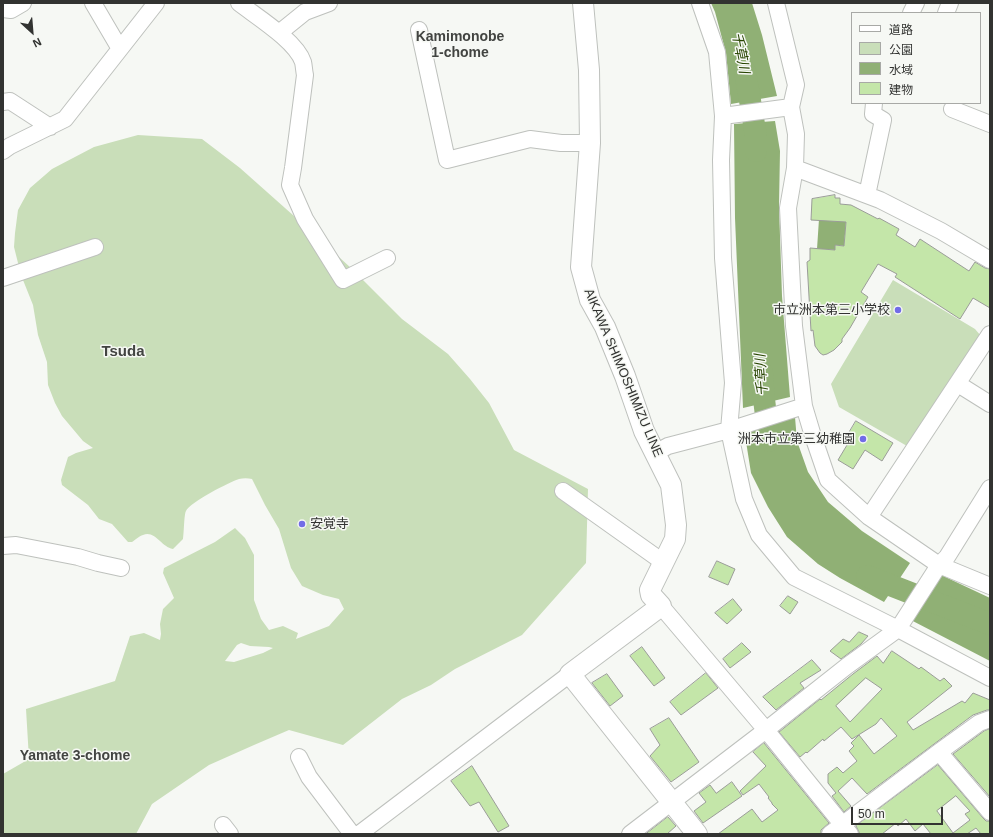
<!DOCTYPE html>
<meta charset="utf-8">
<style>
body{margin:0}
#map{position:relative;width:993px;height:837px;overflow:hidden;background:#f6f8f4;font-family:Arial,"Noto Sans JP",sans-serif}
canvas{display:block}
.frame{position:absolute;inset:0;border:4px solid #323331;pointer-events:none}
.legend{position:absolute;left:851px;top:12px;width:130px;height:92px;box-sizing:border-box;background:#f6f8f4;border:1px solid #a8a9a6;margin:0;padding:5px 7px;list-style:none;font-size:12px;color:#323331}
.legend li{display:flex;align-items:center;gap:8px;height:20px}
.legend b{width:20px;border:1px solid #a8a9a6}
.north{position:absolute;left:12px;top:12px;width:40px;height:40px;-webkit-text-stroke:3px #f6f8f4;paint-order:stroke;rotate:154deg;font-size:11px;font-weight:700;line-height:16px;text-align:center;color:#323331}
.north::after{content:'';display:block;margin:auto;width:14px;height:18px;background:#323331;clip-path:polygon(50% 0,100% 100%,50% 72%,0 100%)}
.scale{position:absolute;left:851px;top:807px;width:92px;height:18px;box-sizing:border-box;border:2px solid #323331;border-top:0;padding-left:5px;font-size:12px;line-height:14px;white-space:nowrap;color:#323331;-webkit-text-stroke:3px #f6f8f4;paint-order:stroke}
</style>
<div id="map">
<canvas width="993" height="837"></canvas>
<div class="frame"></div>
<ul class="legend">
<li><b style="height:5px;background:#fff"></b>道路</li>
<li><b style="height:11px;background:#c9deb9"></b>公園</li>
<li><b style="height:11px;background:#90b075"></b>水域</li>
<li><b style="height:11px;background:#c4e6a9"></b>建物</li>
</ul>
<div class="north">N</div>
<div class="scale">50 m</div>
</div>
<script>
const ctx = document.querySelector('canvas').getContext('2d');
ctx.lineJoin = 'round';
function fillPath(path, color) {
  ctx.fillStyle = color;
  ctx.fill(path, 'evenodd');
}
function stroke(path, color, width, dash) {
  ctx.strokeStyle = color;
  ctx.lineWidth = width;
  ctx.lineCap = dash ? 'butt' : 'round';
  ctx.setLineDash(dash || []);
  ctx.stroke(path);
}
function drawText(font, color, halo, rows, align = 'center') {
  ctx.font = font + ' Arial,"Noto Sans JP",sans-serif';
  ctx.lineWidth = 3;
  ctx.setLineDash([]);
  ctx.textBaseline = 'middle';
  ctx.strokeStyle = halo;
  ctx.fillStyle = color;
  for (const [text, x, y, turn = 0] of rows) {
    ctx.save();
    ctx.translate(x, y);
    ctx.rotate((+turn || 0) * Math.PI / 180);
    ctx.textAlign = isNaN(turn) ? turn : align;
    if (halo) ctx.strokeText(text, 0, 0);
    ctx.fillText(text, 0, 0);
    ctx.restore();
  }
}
const green = new Path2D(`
 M138 135 202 139 240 168 294 216 351 268 402 319 448 354 470 379 489 403 514 450 588 489 586 563 522 635 455 669 431 685 402 699 343 745 289 730 254 745 209 765 152 804 136 834H3V774L29 759 26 709 115 681 130 636 144 633 160 640 161 634 160 624 163 609 174 598 163 573 164 568 215 542 235 528 245 538 254 555V600L261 619 269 630 283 626 298 633 296 639 329 626 344 609 339 599 323 595 302 586 291 568 279 529 265 505 252 479C248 478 243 478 239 479 230 482 190 502 186 511 184 514 184 534 183 539L173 549C161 547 155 530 143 535 139 536 135 540 132 542H128L112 524 99 519 88 505 62 485 61 480 68 457 76 453 93 448 83 441 62 416 55 403 48 385 47 362 38 335 33 305 21 275 14 247 15 233 18 210 30 188 52 169 94 147ZM241 643 250 646 269 647 273 648 263 653 234 662 225 661 237 645Z
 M893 280 975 329 981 336 907 446 839 407 831 384Z`);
const water = new Path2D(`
 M711 3H752L762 35 777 96 731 104 726 53 715 12Z
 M775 121 780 151 779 206 782 296 790 397 743 408 735 218 734 124Z
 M820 204 846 222 844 246 836 245 835 250 817 249Z
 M795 417 797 441 808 472 828 502 862 531 910 563 884 602 840 578 818 564 787 537 768 507 751 473 744 429Z
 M939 574 990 598V661L907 618Z`);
const river = new Path2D(`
 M745 71 756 136V151
 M762 373 764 399 769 441
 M867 576 990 624`);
const building = new Path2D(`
 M835 195V198H840V204L851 205 878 219 879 218 899 229 896 235 915 247 920 239 969 271 975 262 985 268 990 269V308L973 298 960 319 895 277 897 274 878 264 861 292 868 297 850 328 842 339V342L834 350 827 354 823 355 820 353 815 346 813 330 811 331 807 262 810 260V248L835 250V245L844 246 846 222 811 220 812 199Z
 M856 421 893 443 882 461 865 450 853 469 838 460 850 440 846 438Z
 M717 561 735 569 728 585 709 577Z
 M788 596 798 602 790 614 780 606Z
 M733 599 742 610 727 624 715 613Z
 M859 632 868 636 861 644 841 659 830 651 843 639 849 642Z
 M742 643 751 652 730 668 723 659Z
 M642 647 665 678 654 686 630 656Z
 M892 651 919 669 921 667 940 681 944 678 952 686 907 722 913 730 962 701 965 703 973 693 990 700V710H987L973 715 867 794 852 778 838 791 851 806 844 812 832 796 836 793 828 783V774L837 767 843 773 857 761 849 751 854 746 851 743 859 735 874 754 897 736 881 718 876 724 852 739 841 727 824 741 823 739 807 753 806 752 800 757 779 732 820 699 821 700 853 674 877 656 883 663ZM866 678 882 689 850 722 836 706Z
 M812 660 821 670 800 683 804 688 776 710 763 697Z
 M706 673 718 688 681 715 670 702Z
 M607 674 623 696 610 706 592 683Z
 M669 718 699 762 671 782 650 756 660 745 650 729Z
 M990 729V797L953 754 984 731Z
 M764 743 829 823 821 830V834H718L752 809 762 822 778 810 772 804V803L768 798 769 797 759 784 743 795 740 791 766 766 753 752Z
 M938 765 983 818 986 821H990V834H981L976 828 967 834H931L923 824 915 831 906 819 898 826 896 823 882 834H859V832L856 826ZM956 796 970 811 965 814 970 820 953 833 937 811Z
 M472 766 509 826 498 832 479 802 470 806 451 781Z
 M732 782 742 796 703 823 694 811 706 802 699 793 710 785 716 793Z
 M668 817 676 826 667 834H646Z`);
const minor = new Path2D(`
 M93 3 120 49
 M239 3C257 17 296 41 303 62 304 66 304 71 305 75L293 168 290 185 305 219 343 280 387 258
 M700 3 717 52 723 116 721 160 723 258 733 383 729 430 744 499 759 535 794 577 898 629 990 678
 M776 3 796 85 791 107 796 134 795 168 788 208 794 326 804 406 813 436 828 480 869 517 939 565 990 586
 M3 9 11 10 23 3
 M911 13 916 3
 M946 13 950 3
 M419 30 447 160 530 139 561 143H590
 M279 33 305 12 329 3
 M3 102 10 101 50 127
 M952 109 990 124
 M723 116 791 107
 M3 151 10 146 65 119 156 3
 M795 168 880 200 941 231 990 260
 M867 195 883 120 873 114 874 103
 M3 278 95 247
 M958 384 990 404
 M655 453 668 446 729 430 804 406
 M563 491 663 562
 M869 517 990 334
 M3 546 16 545 78 557 98 563 121 568
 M661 606 766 730 850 834
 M939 752 990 812
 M299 757 309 777 352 834
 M223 825 230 834
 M359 834 570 674
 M630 834 766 730 847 666 898 629 939 565 947 557 990 488
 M830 834 939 752 979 723 990 719`);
const major = new Path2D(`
 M583 3 589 70 590 143 581 267 590 300 605 327 625 376 644 431 671 485 676 525 675 539 650 590 651 595 661 606 570 674 697 834`);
const markers = [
 [898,310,4,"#716ce7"],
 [863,439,4,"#716ce7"],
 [302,524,4,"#716ce7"]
];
const poiNames = [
 ["市立洲本第三小学校",890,310],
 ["洲本市立第三幼稚園",855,439],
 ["安覚寺",310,524,"left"]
];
const streetNames = [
 ["AIKAWA SHIMOSHIMIZU LINE",623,373,67]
];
const neighbourhoodNames = [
 ["Kamimonobe",460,37],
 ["1-chome",460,53],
 ["Yamate 3-chome",75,756]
];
const waterNames = [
 ["千草川",740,53,79],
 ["千草川",762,375,-94]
];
const quarterNames = [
 ["Tsuda",123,352]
];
fillPath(green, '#c9deb9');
fillPath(water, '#90b075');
stroke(river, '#90b075', 22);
fillPath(building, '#c4e6a9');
stroke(building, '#9a9c98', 1);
stroke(minor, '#bec1bd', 18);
stroke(major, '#bec1bd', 22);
stroke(minor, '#fff', 16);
stroke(major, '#fff', 20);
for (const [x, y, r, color] of markers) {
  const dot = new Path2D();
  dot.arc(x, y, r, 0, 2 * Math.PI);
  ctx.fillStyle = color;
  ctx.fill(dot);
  stroke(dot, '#f6f8f4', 1.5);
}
drawText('13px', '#323331', '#f6f8f4', poiNames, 'right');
drawText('13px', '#323331', '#f6f8f4', streetNames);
drawText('bold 14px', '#424441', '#f6f8f4', neighbourhoodNames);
drawText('italic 14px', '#284502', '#f6f8f4', waterNames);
drawText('bold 15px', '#424441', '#f6f8f4', quarterNames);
</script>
